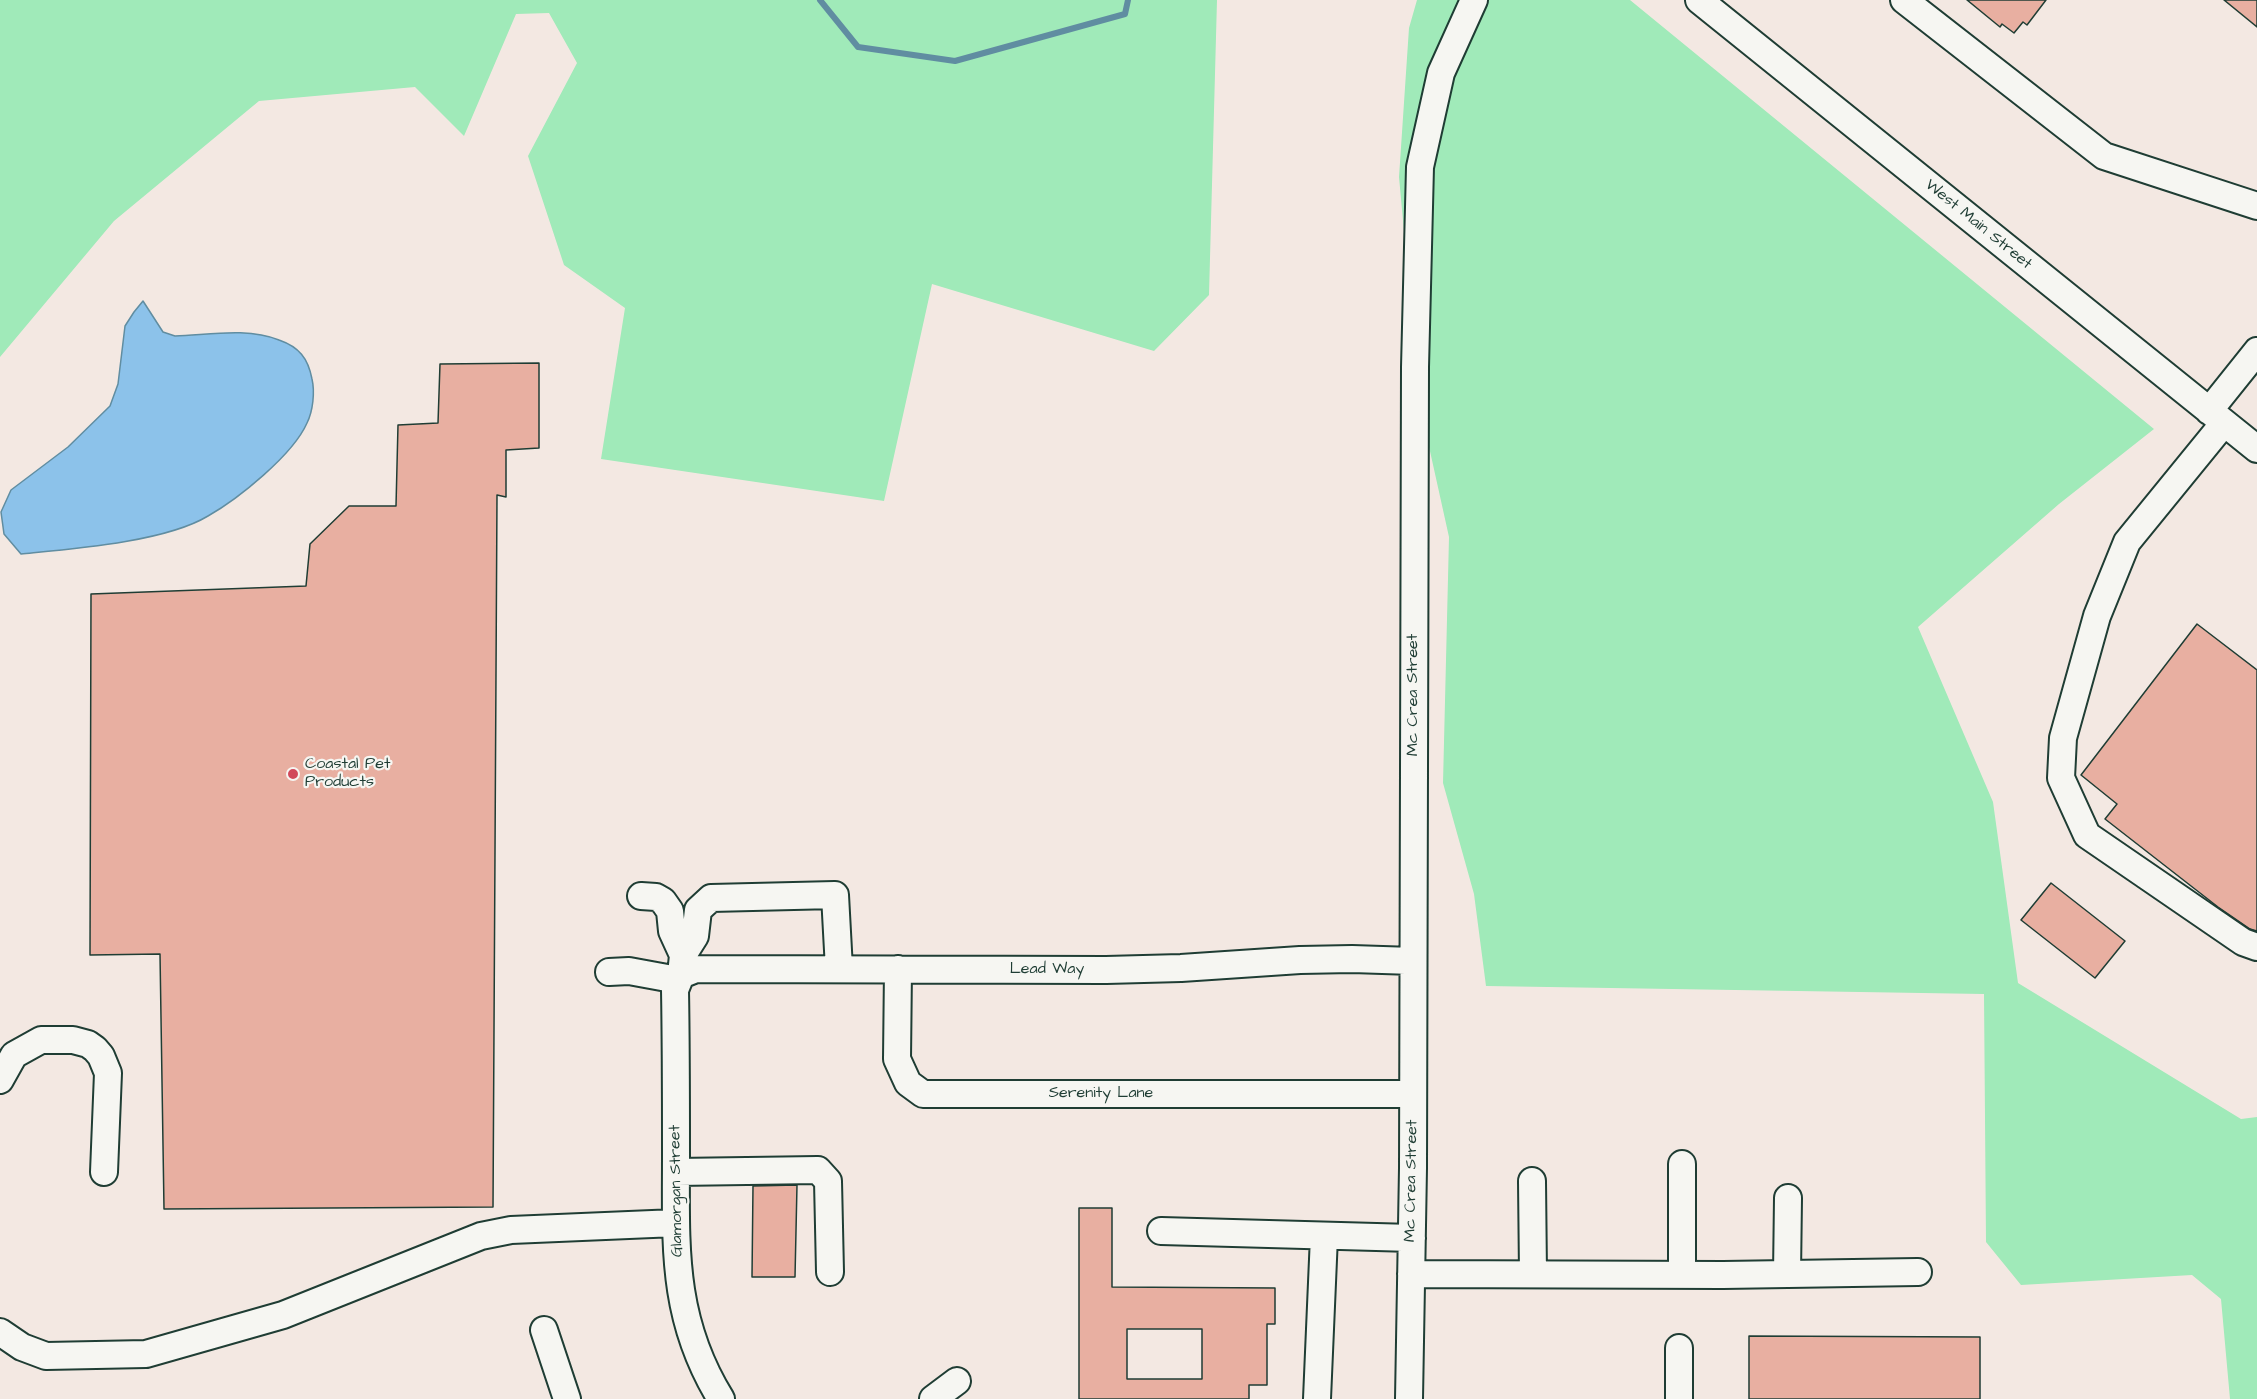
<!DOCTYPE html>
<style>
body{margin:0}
canvas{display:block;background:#f3e8e2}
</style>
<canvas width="2257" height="1399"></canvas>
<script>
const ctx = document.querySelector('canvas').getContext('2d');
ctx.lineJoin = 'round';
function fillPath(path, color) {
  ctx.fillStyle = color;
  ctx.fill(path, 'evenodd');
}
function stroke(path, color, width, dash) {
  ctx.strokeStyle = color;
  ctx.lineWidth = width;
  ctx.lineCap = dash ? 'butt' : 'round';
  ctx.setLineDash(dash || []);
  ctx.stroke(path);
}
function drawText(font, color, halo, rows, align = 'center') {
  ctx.font = font + ' "Architects Daughter",sans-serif';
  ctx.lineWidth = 4.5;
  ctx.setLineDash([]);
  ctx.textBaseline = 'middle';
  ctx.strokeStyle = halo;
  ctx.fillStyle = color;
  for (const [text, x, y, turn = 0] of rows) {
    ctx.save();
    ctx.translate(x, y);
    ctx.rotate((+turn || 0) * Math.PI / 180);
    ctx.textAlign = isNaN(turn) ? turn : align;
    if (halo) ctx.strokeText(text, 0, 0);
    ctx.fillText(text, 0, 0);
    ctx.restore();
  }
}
const green = new Path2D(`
 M0 0H1217L1209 295 1154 351 932 284 884 501 601 459 625 308 564 265 528 156 577 63 549 13 516 14 464 136 415 87 259 101 114 221 0 357Z
 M1417 0H1630L2154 429 2059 504 1918 627 1993 802 2018 983 2241 1119 2257 1117V1399H2230L2221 1299 2192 1275 2021 1285 1986 1242 1984 994 1486 986 1474 894 1443 783 1449 537 1420 406 1399 177 1409 28Z`);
const water = new Path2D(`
 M143 301 163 332 175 336C208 335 247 327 279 340 299 347 308 358 312 379 315 392 313 411 307 423 293 455 238 499 208 516 165 542 72 549 21 554L4 534 1 512 11 490 68 447 110 406 118 384 125 326 134 312Z`);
const stream = new Path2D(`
 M820 0 858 47 955 61 1125 14 1128 0`);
const building = new Path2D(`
 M1967 0H2046L2027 25 2023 22 2014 33 2002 24 2000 27Z
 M2224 0H2257V27Z
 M539 363V448L506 450V497L497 495 493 1207 164 1209 160 954 90 955 91 594 306 586 310 544 349 506H396L398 425 438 423 440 364Z
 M2197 624 2257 670V931L2250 929 2218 907 2105 819 2117 804 2081 775Z
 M2051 883 2125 941 2095 978 2021 920Z
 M797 1185 795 1277H752L753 1186Z
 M1079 1208H1112V1287L1275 1288V1324H1267V1385H1249V1399H1079ZM1127 1329H1202V1379H1127Z
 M1749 1336 1980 1337V1399H1749Z`);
const minor = new Path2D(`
 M1699 0 2257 449
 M1904 0 2104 156 2257 206
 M2209 411 2257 351
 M2224 423 2127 542 2097 616 2063 738 2061 778 2087 835 2243 942 2257 947
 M641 896 656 897 663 901 670 911 672 931 683 955 681 975 675 990C676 1045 676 1100 676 1155 676 1246 671 1318 721 1399
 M683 955 695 936 698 910 711 898 835 895 839 969
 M898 969 897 1059 908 1083 923 1094H1413
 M609 972 629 971 678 980
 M681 975 696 969 1106 970 1181 968 1300 960 1352 959 1413 961
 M0 1080 14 1055 41 1040H73L88 1044 95 1049 101 1056 108 1073 104 1172
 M1682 1164V1275
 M676 1172 818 1170 828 1181 830 1272
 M1532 1181 1533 1274
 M1161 1231 1412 1238
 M1411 1274 1723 1275 1918 1272
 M1787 1274 1788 1198
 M544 1330 567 1399
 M0 1332 22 1347 46 1356 146 1354 283 1315 481 1236 511 1230 676 1223
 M933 1399 957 1381
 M1317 1399 1324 1236
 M1409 1399 1413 1168 1415 367 1420 167 1441 73 1474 0
 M1679 1399V1348`);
const markers = [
 [293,774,6,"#d1495b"]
];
const streetNames = [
 ["West Main Street",1978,225,39],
 ["Mc Crea Street",1414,695,-90],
 ["Lead Way",1047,970],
 ["Serenity Lane",1101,1094],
 ["Mc Crea Street",1412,1181,-89],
 ["Glamorgan Street",677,1191,-91]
];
const poiNames = [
 ["Coastal Pet",305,765],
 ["Products",305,783]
];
fillPath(green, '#a0eab9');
fillPath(water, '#8cc2ea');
stroke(water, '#608da1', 1.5);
stroke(stream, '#608da1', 6);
fillPath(building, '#e8afa1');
stroke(building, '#1f3d34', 1.5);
stroke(minor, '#1f3d34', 30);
stroke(minor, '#f6f6f2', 26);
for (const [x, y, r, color] of markers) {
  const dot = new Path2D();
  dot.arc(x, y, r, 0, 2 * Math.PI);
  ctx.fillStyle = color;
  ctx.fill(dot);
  stroke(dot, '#f6f6f2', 2);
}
drawText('16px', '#1f3d34', '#f6f6f2', streetNames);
drawText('16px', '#1f3d34', '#f6f6f2', poiNames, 'left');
</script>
